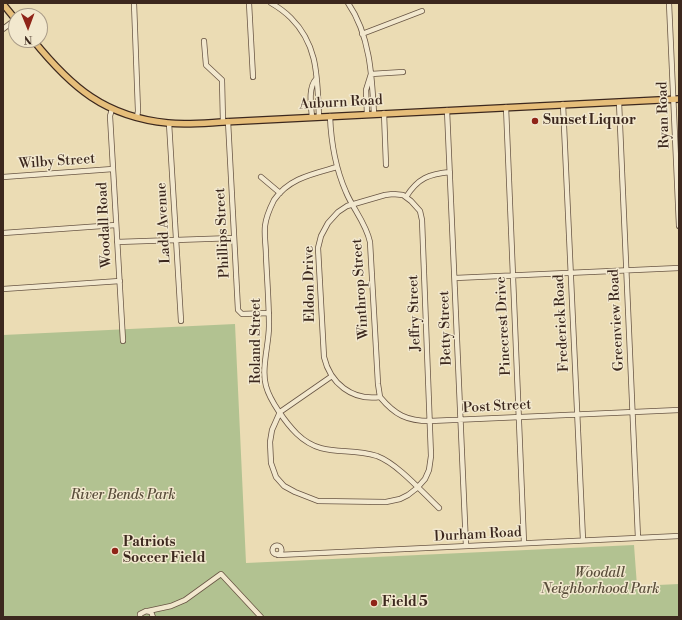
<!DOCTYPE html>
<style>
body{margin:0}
#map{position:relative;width:682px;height:620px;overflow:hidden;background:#ebdcb4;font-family:"Libre Bodoni",serif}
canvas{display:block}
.frame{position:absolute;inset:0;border:4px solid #3c281e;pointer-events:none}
.north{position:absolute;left:8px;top:8px;width:40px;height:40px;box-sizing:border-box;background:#f2e8ce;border:1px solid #a99b88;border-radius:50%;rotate:179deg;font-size:11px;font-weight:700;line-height:16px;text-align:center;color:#3c281e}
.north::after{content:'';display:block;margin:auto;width:14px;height:18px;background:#8f2418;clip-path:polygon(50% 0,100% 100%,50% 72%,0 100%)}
</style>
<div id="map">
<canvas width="682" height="620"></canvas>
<div class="frame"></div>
<div class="north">N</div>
</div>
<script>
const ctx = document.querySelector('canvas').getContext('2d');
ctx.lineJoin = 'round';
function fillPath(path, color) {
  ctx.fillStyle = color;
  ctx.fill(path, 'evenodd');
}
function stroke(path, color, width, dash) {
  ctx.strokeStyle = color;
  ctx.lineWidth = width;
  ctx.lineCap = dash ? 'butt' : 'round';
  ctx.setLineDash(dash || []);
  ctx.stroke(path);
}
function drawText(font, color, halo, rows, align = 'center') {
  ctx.font = font + ' "Libre Bodoni",serif';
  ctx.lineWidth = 3;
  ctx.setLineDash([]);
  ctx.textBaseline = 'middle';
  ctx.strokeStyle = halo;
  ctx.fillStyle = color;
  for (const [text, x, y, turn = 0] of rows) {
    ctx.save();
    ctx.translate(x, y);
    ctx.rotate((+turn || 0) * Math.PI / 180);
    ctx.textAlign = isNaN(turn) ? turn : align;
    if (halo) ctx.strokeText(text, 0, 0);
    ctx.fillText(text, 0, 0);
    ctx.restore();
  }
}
const green = new Path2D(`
 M235 324 246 563 634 545 637 586 679 584V617H3V335Z`);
const minor = new Path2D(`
 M134 3 138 111 137 117
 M249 3 253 77
 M271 3C278 7 285 12 291 18 319 46 317 79 319 117
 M348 3C370 35 372 76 374 114
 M669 3 679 226
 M3 29 16 19
 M362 34 422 11
 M204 41 206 65 222 80 223 122
 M371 74 403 72
 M619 102 638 538
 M563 104 583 540
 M506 107 524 543
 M112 109 110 116 123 341
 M447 110 466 546
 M384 113 386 165
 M367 114 366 90 371 74
 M330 116C331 142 335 167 346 192 353 209 366 223 370 242L378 384 380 397
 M312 117C311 105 308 88 316 79
 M228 121 238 310 242 314 269 313
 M169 123 181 321
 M337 167C313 174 289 178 274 200 270 208 266 217 265 226 264 236 266 246 266 256 267 279 269 303 269 326 269 344 261 369 266 386 270 401 286 423 297 434 323 459 347 446 377 456 398 464 422 492 439 508
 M3 177 113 169
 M261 177 280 193
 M406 197C418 178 429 174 450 172
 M3 233 116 225
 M117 242 234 238
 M455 278 679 268
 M3 289 120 281
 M332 376 280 412 272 430 270 442 271 463 276 477 284 486 295 492 318 501 386 502 400 499 408 495 417 488 425 479 429 470 431 456 422 220 420 211 411 201 403 195 393 194 385 195 347 206 338 212 328 223 321 236 318 248 324 357C330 383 352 401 380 397 395 415 407 421 430 421L679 410
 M272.5 550a4.5 4.5 0 1 1 9 0a4.5 4.5 0 1 1-9 0Z
 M278 555 679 536
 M148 611 171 606 185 600 221 574 261 617
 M140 617V614L146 611 151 612 153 617`);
const major = new Path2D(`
 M3 4 16 20
 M33 40C71 87 105 117 168 123 186 125 205 123 223 122L679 99`);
const markers = [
 [535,121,4,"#8f2418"],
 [115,551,4,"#8f2418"],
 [374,603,4,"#8f2418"]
];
const streetNames = [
 ["Auburn Road",341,103,-3],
 ["Ryan Road",664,115,-92],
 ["Wilby Street",57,162,-4],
 ["Ladd Avenue",164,223,-93],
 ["Woodall Road",105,225,-93],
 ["Phillips Street",223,233,-93],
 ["Eldon Drive",310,284,-91],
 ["Winthrop Street",361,289,-94],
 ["Jeffry Street",415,313,-92],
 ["Greenview Road",617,320,-93],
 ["Frederick Road",562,323,-93],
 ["Pinecrest Drive",504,326,-93],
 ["Betty Street",446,328,-92],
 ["Roland Street",257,341,-90],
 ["Post Street",497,407,-3],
 ["Durham Road",478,535,-3]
];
const poiNames = [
 ["Sunset Liquor",543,121],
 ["Patriots",123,543],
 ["Soccer Field",123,559],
 ["Field 5",382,603]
];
const parkNames = [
 ["River Bends Park",123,496],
 ["Woodall",600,574],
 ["Neighborhood Park",600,590]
];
fillPath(green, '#b2c291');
stroke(minor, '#685544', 6);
stroke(major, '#3c281e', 8);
stroke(minor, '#f2e8ce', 4.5);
stroke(major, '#e6be7a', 5.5);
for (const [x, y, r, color] of markers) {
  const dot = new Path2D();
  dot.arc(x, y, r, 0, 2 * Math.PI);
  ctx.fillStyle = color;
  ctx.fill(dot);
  stroke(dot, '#f2e8ce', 1.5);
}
drawText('14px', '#3c281e', '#f2e8ce', streetNames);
drawText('bold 14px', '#3c281e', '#f2e8ce', poiNames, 'left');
drawText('italic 14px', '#5a4e3b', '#f2e8ce', parkNames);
</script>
